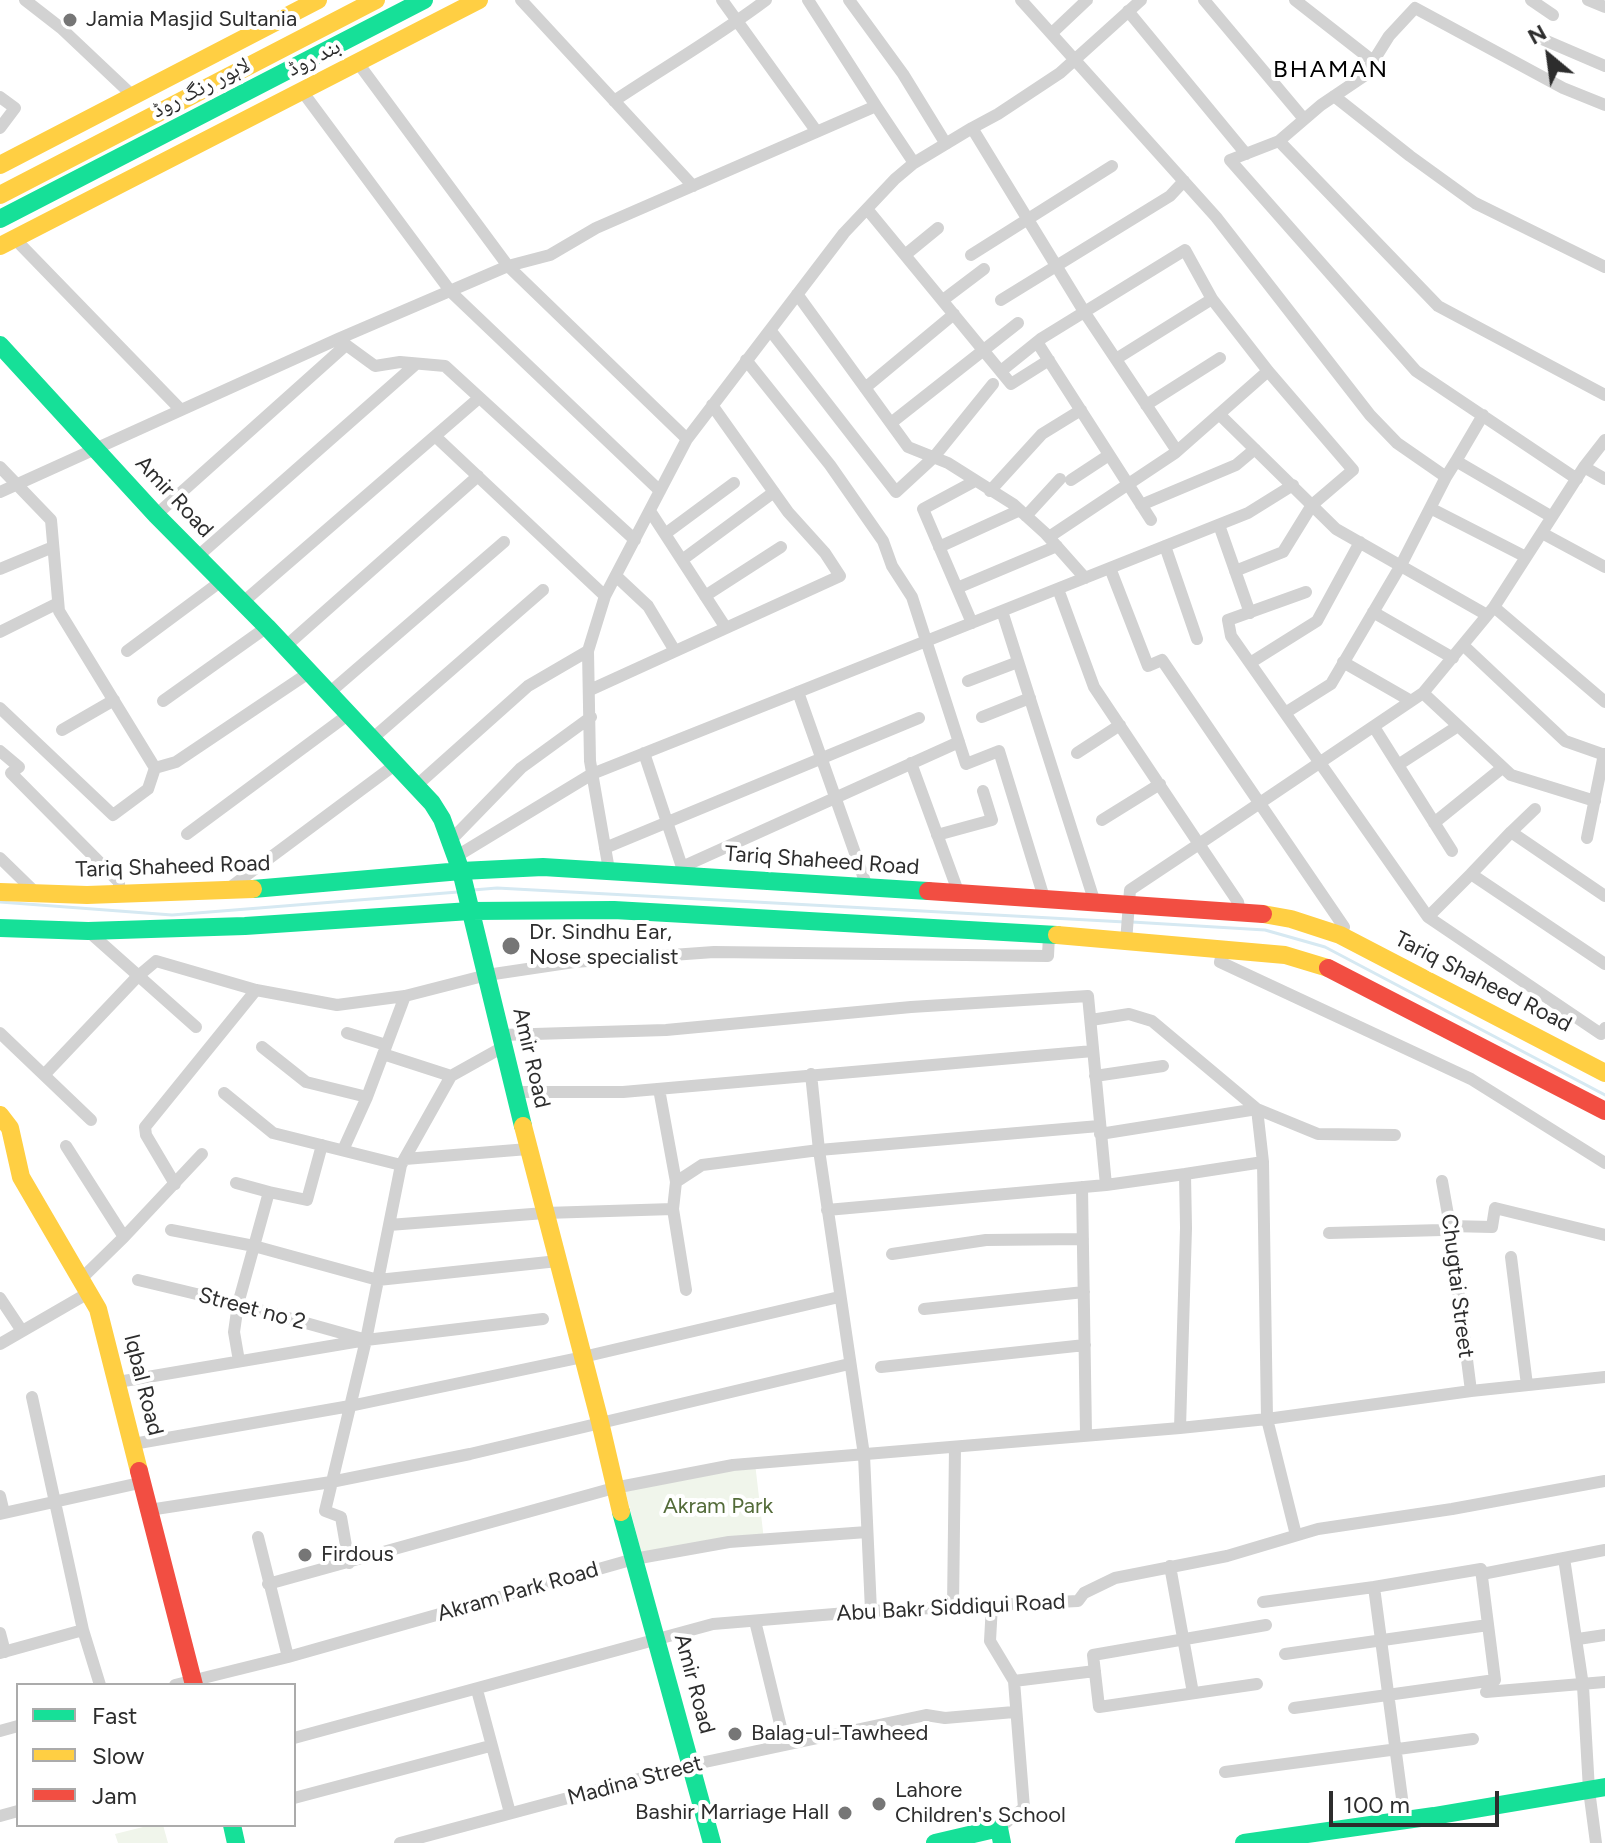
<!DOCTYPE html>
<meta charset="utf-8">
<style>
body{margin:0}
#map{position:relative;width:1605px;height:1843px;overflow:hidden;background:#fff;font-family:Figtree,sans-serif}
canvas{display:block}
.legend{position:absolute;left:16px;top:1683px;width:280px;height:144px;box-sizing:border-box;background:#fff;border:2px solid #ababab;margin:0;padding:10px 14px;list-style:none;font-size:24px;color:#2d2d2d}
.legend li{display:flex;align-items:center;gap:16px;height:40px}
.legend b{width:40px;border:2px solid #ababab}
.north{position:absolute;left:1509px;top:16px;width:80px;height:80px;-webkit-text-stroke:6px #fff;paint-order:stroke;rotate:331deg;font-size:22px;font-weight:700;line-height:32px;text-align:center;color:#2d2d2d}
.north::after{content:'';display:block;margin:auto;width:28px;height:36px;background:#2d2d2d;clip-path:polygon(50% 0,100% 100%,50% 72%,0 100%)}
.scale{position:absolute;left:1329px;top:1791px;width:170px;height:36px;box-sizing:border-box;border:4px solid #2d2d2d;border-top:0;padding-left:10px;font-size:24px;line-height:28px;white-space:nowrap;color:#2d2d2d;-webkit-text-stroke:6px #fff;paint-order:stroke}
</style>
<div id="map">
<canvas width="1605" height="1843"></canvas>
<ul class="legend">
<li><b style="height:10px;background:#16e098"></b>Fast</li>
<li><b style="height:10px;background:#ffcf43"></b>Slow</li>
<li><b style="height:10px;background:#f24e42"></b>Jam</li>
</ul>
<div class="north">N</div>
<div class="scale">100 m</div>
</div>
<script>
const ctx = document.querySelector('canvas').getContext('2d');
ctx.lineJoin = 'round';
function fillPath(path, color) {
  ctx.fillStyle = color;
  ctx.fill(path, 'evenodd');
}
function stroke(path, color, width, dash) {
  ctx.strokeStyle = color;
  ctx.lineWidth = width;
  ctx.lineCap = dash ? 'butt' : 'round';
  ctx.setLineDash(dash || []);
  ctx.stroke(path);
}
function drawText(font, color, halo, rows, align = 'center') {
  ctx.font = font + ' Figtree,"Noto Naskh Arabic",sans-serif';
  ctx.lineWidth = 8;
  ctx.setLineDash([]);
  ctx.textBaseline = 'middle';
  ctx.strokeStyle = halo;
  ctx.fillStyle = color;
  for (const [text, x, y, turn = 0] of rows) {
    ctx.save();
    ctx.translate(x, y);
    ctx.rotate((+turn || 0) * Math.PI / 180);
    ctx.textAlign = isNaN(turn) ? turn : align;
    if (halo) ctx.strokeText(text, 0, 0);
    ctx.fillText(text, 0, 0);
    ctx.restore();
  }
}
const green = new Path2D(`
 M755 1463 764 1540 642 1555 624 1486Z
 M151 1825H163L168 1843H118L115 1834Z`);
const stream = new Path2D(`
 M473 890 497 888 1125 922
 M0 902 172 915 458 892
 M1132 922 1265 930 1325 947 1605 1095`);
const street = new Path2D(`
 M25 0 61 28 133 96
 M521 0 693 186
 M722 0 817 132
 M808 0 876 106
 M849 0 903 74 946 144
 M1021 0 1216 217 1370 415 1397 443 1446 477 1456 461 1552 517
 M1204 0 1304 119
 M1295 0 1373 61
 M1531 0 1553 15
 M1588 0 1605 7
 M1128 11 1246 154
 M1052 33 1087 0
 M1542 39 1605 66
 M358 63 508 266 687 439 844 233 895 179 914 163 972 128 998 114 1060 73 1141 0
 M302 91 451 292 660 491
 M1334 96 1410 156 1475 203 1605 267
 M0 97 15 108 0 128
 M614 101C665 67 717 37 766 0
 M972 128 1085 313 1177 451
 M1279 141 1438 306 1605 395
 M867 209 1011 384 1049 360
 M15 239 180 409
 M905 255 938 228
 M971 255 1112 166
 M797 294 908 447 948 463 1013 504 1045 533 1085 578
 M943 300 984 269
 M1001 300 1170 196 1184 181
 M770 330 896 492 934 457 993 384
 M338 339 375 366 400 362 445 366 635 540
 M1037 342 1151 520
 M1116 359 1212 299
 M746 360 830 465 883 541 892 566 912 597 966 764 999 751 1045 901
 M1001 371 1042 338 1185 250 1212 299 1268 371 1353 470 1312 505 1283 552 1235 571
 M865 388 954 314
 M1146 405 1220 358
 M1219 414 1336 529 1487 615
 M891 423 1018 323
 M436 437 605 596
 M1456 461 1483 415
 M0 467 51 520 59 611 155 768 148 789 113 815 0 708
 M1584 467 1605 479
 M1577 479 1416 371 1230 160 1279 141 1321 105 1364 76 1389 36 1415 8 1563 88 1605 105
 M1071 480 1109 455
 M990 491 1042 434 1081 410
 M0 492 338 339 508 266 550 255 596 228 876 106 914 163
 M1141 505 1236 465 1255 449
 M1432 509 1526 557
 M650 511 726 628
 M156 515 346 345
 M1026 516 1060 479
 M1219 525 1250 613
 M1542 533 1605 567
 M665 534 734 483
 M1049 537 1175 453 1268 371
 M1165 546 1197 639
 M939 547 1020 510
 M197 557 416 364
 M682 560 774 492
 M1110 568 1148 666 1162 660 1344 927 1340 935
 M0 569 53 547
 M616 576 648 606 675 651
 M957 588 1057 546
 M1058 589 1094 687 1199 844 1423 693 1494 607 1584 467 1605 440
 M1306 592 1228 620 1231 636 1428 917 1601 1034 1605 1028
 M705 596 781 547
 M242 603 479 398
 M1494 607 1605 702
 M1002 611 1095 903
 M1373 612 1453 658
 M972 623 923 509 975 481
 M0 632 58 603
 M1463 645 1565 741 1605 755
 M286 646 478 476
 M127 651 220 582
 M1343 662 1411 701
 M1250 663 1317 621 1360 542
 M968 681 1018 662
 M590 690 840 576 825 553 788 512 712 405
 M798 692 867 887
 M329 693 504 542
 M1423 693 1511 775 1595 801
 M163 701 267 627
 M1285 713 1331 684 1401 565 1446 477
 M982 717 1030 698
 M1374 727 1452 851
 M62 730 114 700
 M373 738 543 590
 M0 751 19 767 11 773 119 882V894
 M644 753 682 867
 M1077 753 1120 725
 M911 763 959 894
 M1398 765 1458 726
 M155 768 176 762 310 672
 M416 786 528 686 588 651
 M1102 820 1160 784
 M1434 823 1502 768
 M1511 832 1535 809
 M187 834 349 714
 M937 835 992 820 983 791
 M1587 838 1604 754
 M451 840 521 768 591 717
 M605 848 919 718
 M457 856 592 774 1248 513 1293 485
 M0 858 38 895
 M609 870 590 761 588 651 605 596 687 439
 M684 875 682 867 959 742
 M228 889 396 764
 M1605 896 1511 832 1471 874 1605 964
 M1428 917 1471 874
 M88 931 196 1027
 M1126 942 1130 890 1199 844 1238 902 1240 912
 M1223 949 1220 962 1471 1079 1605 1163
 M1091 1020 1129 1014 1152 1021 1257 1109 1318 1134 1395 1135
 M0 1033 91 1120
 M347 1033 386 1045
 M501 1035 666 1030 911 1007 1088 996 1106 1185 1185 1174
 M262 1047 306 1082 367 1097
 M383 1054 451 1076
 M811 1074 819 1150 864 1455 871 1611
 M44 1075 137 977 156 961 256 990 337 1005 405 996 487 975 574 962 714 952 1048 956 1049 935
 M1095 1076 1163 1066
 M659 1089 676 1182 673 1209 686 1290
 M515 1092H623L1093 1051
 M224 1093 273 1133 401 1165
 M1100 1134 1257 1109 1263 1162 1267 1419 1296 1535
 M66 1146 124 1237 81 1279
 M343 1150 367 1097 405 996
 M405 1159 528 1149
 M1442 1181 1450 1226 1471 1391
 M676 1182 702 1165 819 1150 1099 1126
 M236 1183 269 1192 238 1304 234 1332 239 1361
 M175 1184 146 1135 145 1127 256 990
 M1082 1187 1086 1434
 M269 1192 307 1200 322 1145
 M827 1210 1106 1185
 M389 1225 545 1213 673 1209
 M171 1230 254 1246 378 1280 558 1261
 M1329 1233 1442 1230 1450 1226 1492 1227 1495 1208 1605 1235
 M124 1237 202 1154
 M892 1254 986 1240 1083 1239
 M1511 1257 1527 1385
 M138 1280 238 1304 363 1339
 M0 1298 22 1331
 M924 1309 1084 1292
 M0 1344 90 1292
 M881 1367 1085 1345
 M118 1382 366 1340 543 1319
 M32 1397 83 1630 100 1685
 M1180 1428 1186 1228 1185 1174 1263 1162
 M133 1444 350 1406 583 1357 839 1297
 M0 1496 4 1513
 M149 1510 331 1482 470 1454 849 1364
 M0 1514 144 1482
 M258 1537 288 1657
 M1564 1558 1605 1550
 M349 1563 341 1517 325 1511 366 1340 401 1165 451 1076 503 1047
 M1170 1566 1193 1693
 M1482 1574 1564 1558 1583 1686 1589 1790 1596 1843
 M268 1584 614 1488 733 1465 1180 1428 1267 1419 1471 1391 1605 1377
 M1263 1602 1374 1587 1405 1821
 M992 1605 990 1641 1014 1681
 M953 1607 955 1447
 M755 1621 785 1744
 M0 1633 5 1652
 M1578 1639 1605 1635
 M0 1653 83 1630
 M1285 1654 1488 1625
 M1257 1684 1099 1707 1093 1655 1266 1625
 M175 1685 288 1657 634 1559 729 1542 867 1532
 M477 1690 510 1813
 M1486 1692 1605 1682
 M1294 1708 1495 1680 1481 1569 1374 1587
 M0 1731 18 1726
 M294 1738 713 1624 871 1611 1078 1601 1084 1593 1115 1578 1227 1556 1318 1529 1452 1509 1605 1481
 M1225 1772 1473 1739
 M294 1798 490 1746
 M0 1816 18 1811
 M999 1828 1024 1808 1014 1681 1095 1671
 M400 1843 691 1765 926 1715 945 1718 1014 1712`);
const fast = new Path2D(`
 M0 219 424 0
 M0 345 156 515 267 627 432 803 442 819 461 871 523 1126
 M253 889 461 871 543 867 928 891
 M0 928 88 931 245 926 470 911 614 910 1057 935
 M621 1512 712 1843
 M232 1825 236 1843
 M935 1843 999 1828 1002 1843
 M1244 1843 1434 1816 1605 1787`);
const slow = new Path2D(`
 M0 165 318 0
 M0 195 376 0
 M0 246 479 0
 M0 892 87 895 253 889
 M1263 914 1291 919 1340 935 1605 1073
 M1057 935 1285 955 1328 968
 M0 1115 10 1128 21 1177 98 1309 139 1471
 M523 1126 600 1422 621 1512`);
const jam = new Path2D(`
 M928 891 1263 914
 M1328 968 1605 1111
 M139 1471 194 1685`);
const markers = [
 [70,20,8,"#767676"],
 [511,946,10,"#767676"],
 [305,1555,8,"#767676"],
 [735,1734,8,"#767676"],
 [879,1804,8,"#767676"],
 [845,1813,8,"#767676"]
];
const poiNames = [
 ["Jamia Masjid Sultania",86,20],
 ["Dr. Sindhu Ear,",529,933],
 ["Nose specialist",529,958],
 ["Firdous",321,1555],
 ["Balag-ul-Tawheed",751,1734],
 ["Lahore",895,1791],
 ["Children's School",895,1816],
 ["Bashir Marriage Hall",829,1813,"right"]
];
const streetNames = [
 ["بند روڈ",314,58,-27],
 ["لاہور رنگ روڈ",201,88,-27],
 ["Amir Road",174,497,47],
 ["Tariq Shaheed Road",822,861,4],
 ["Tariq Shaheed Road",173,867,-2],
 ["Tariq Shaheed Road",1483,982,27],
 ["Amir Road",531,1058,77],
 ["Chugtai Street",1457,1286,83],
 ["Street no 2",252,1309,15],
 ["Iqbal Road",143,1385,76],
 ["Akram Park Road",518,1592,-16],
 ["Abu Bakr Siddiqui Road",951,1608,-3],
 ["Amir Road",694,1684,75],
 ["Madina Street",635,1781,-15]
];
const parkNames = [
 ["Akram Park",718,1507]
];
const neighbourhoodNames = [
 ["BHAMAN",1331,70]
];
fillPath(green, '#f0f5eb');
stroke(stream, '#d6e9f2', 3);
stroke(street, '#d2d2d2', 12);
stroke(fast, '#16e098', 18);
stroke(slow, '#ffcf43', 18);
stroke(jam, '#f24e42', 18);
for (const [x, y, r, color] of markers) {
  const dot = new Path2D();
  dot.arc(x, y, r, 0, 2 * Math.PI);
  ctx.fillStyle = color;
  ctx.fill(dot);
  stroke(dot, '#fff', 3);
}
drawText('22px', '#2d2d2d', '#fff', poiNames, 'left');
drawText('22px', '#2d2d2d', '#fff', streetNames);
drawText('22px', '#536b39', '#fff', parkNames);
ctx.letterSpacing = '2px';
drawText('24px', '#000', '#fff', neighbourhoodNames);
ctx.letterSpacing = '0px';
</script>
